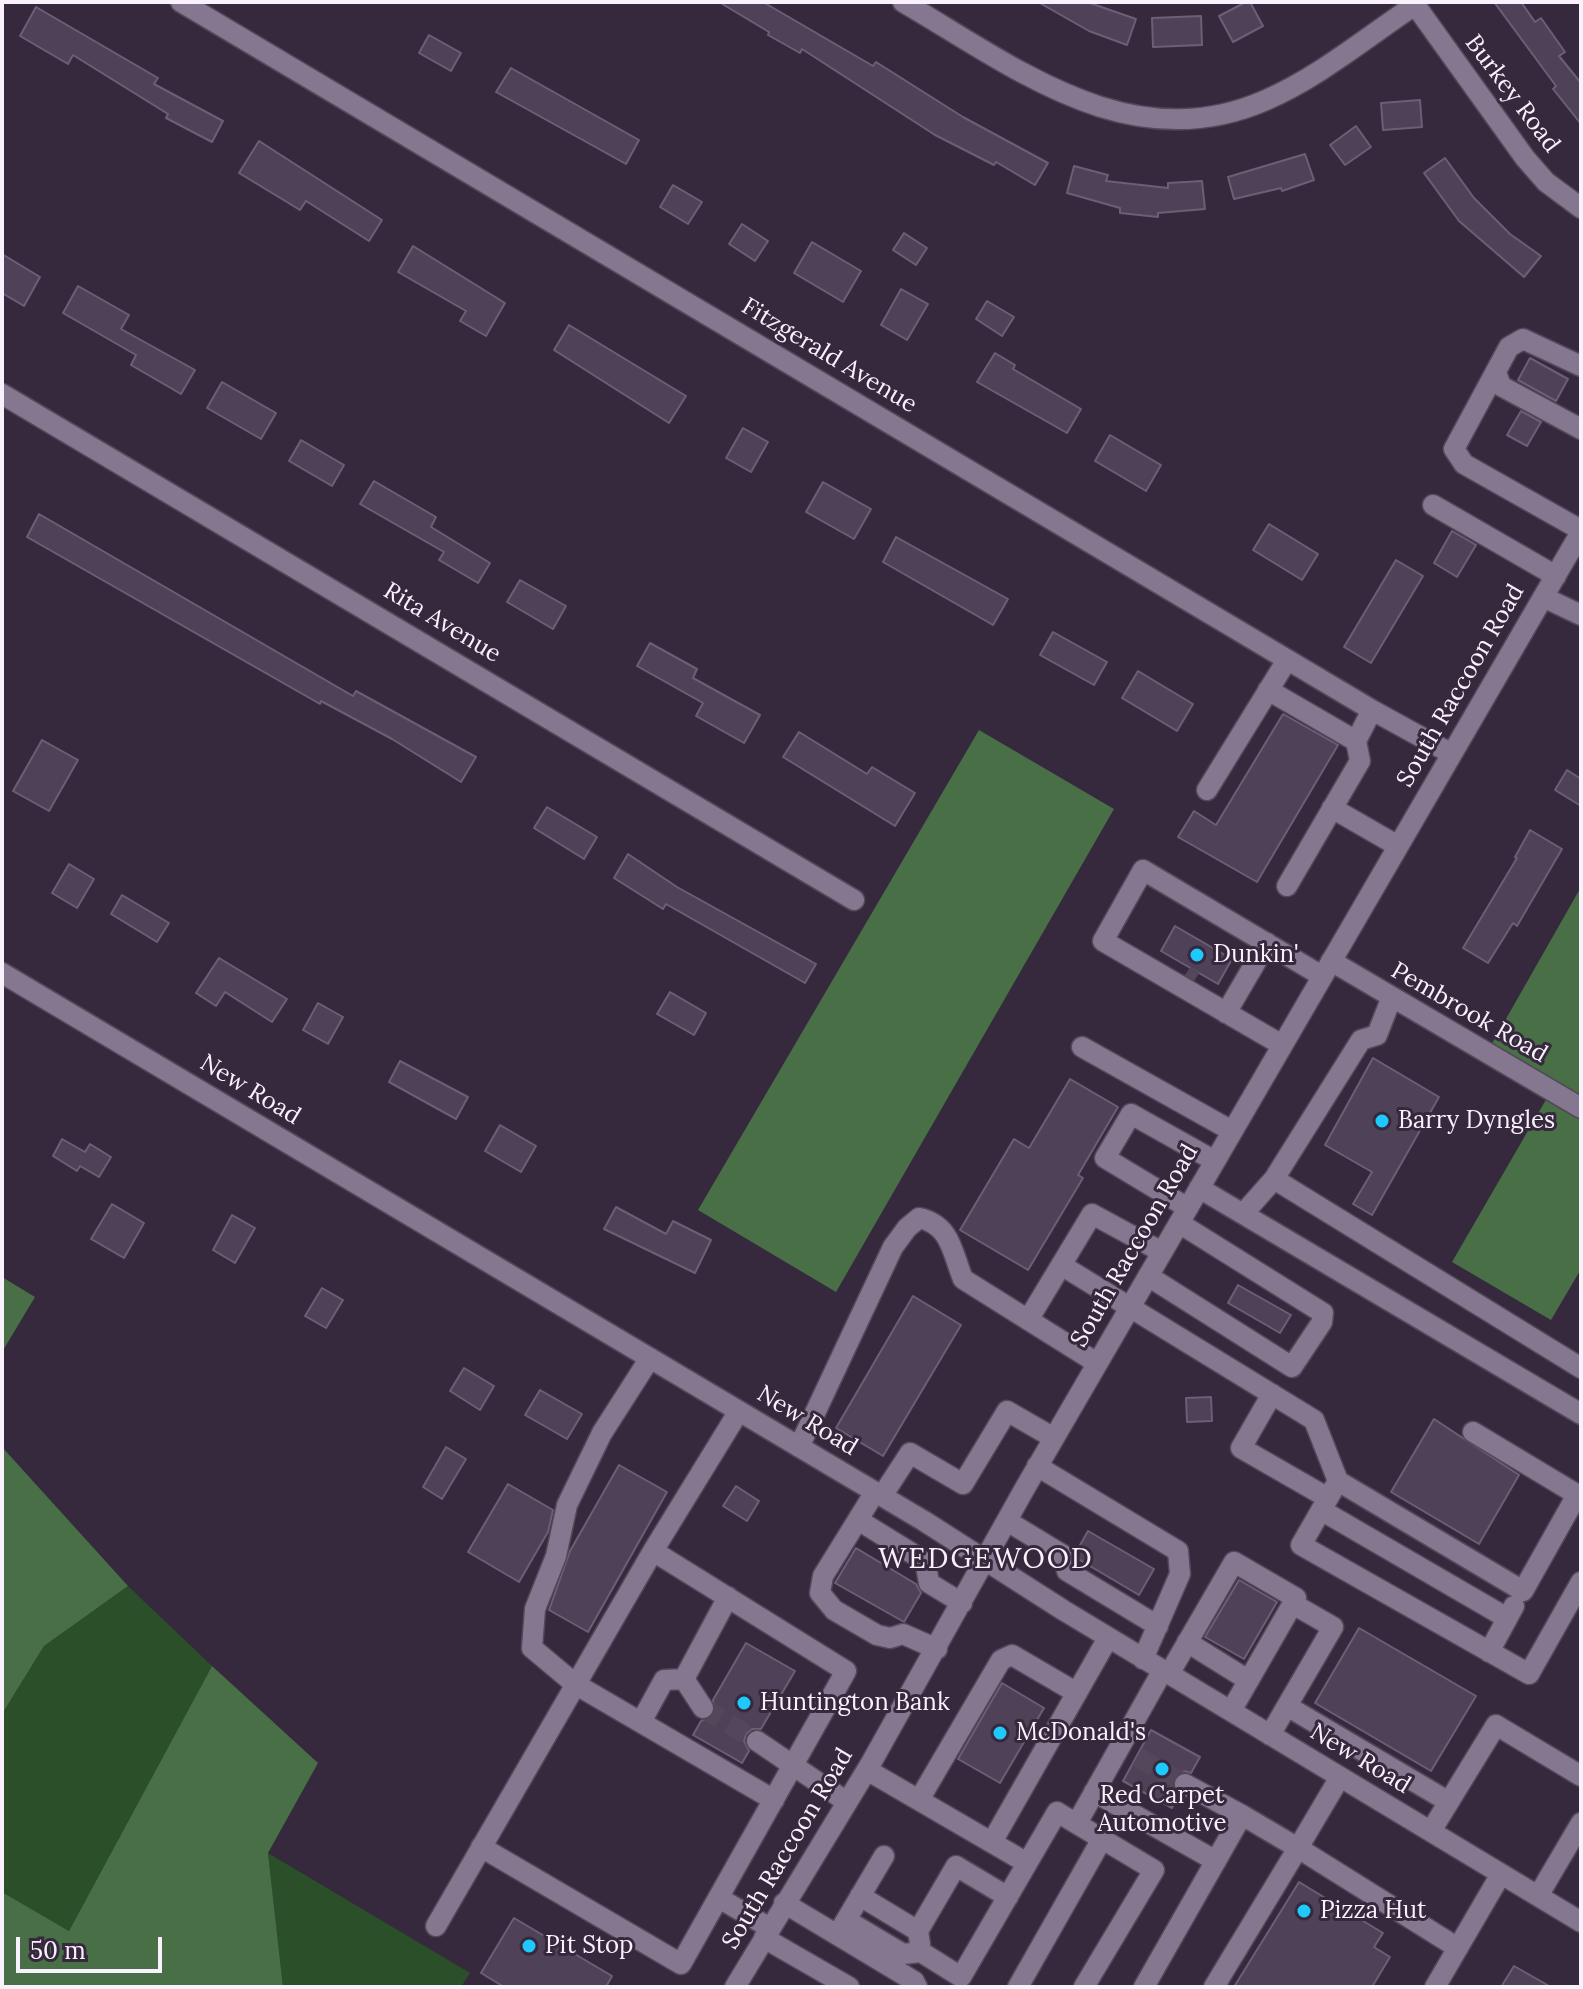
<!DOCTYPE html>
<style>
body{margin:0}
#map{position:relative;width:1583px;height:1989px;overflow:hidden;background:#36293e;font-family:Lora,serif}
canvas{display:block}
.frame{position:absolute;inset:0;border:4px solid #f9f2fd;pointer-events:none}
.scale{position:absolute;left:16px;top:1937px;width:146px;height:36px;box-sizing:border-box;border:4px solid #f9f2fd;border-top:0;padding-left:10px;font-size:24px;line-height:28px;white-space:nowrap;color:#f9f2fd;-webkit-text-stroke:6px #36293e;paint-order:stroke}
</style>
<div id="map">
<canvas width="1583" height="1989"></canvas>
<div class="frame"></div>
<div class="scale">50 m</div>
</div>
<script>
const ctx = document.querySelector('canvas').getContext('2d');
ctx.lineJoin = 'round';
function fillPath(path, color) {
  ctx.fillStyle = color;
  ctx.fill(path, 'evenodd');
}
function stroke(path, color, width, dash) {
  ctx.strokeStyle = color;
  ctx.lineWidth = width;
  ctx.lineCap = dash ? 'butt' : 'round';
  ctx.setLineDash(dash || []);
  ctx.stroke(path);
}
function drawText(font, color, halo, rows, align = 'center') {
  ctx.font = font + ' Lora,serif';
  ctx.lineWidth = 6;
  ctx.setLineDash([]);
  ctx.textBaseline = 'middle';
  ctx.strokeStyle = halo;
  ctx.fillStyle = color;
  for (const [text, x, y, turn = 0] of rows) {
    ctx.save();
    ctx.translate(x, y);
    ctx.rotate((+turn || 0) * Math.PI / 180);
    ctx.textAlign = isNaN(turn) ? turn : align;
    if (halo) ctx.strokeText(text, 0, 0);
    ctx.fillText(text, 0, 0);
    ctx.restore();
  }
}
const green = new Path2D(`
 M128 1586 212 1666 69 1931 2 1892V1714L44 1646Z
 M268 1853 470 1973 461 1987H283Z`);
const forest = new Path2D(`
 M979 730 1114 809 836 1292 698 1210Z
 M1581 887V1269L1551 1320 1452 1262 1551 1091 1486 1054Z
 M2 1277 35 1297 2 1352Z
 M2 1447 128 1586 44 1646 2 1714Z
 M212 1666 318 1763 268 1853 283 1987H2V1892L69 1931Z`);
const building = new Path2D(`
 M719 2H763L873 66 876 62 963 117 1048 163 1035 185 996 162 994 165 935 135 802 49 800 53 768 35 769 32Z
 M1038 2H1087L1136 19 1127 45 1089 31Z
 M1246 2H1250L1263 26 1233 42 1219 16Z
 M1494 2H1521L1535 22 1541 18 1565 52 1559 56 1581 83V124L1553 89 1556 86Z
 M36 7 158 78 154 84 223 121 212 142 166 118 168 114 73 55 68 64 20 36Z
 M1201 16 1202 45 1153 47 1152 18Z
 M429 35 461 53 451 71 419 53Z
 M511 68 639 140 626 164 496 92Z
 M1420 100 1422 127 1383 130 1381 103Z
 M1356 126 1371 147 1345 165 1330 145Z
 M259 141 382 220 369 241 306 201 300 210 239 173Z
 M1305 154 1314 180 1282 191 1281 188 1234 199 1228 177Z
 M1445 158 1474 198 1510 234 1541 256 1524 277 1459 221 1424 173Z
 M1074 166 1108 175 1106 181 1168 188V183L1202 181 1205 209 1158 213V217L1120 213V208L1067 193Z
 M673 185 702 202 688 224 660 207Z
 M742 224 768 241 755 261 729 244Z
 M904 233 927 248 916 265 893 250Z
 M812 242 861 271 843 302 794 273Z
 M413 246 505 303 486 336 460 321 466 311 398 272Z
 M2 254 40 277 24 306 2 293Z
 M78 286 129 315 121 329 195 370 181 394 131 365 136 355 63 313Z
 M901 289 928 304 907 340 881 325Z
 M987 301 1014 317 1002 336 976 319Z
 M569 325 686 396 669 423 554 350Z
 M995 353 1015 365 1013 369 1081 409 1067 433 977 382Z
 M1530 358 1568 379 1556 401 1518 380Z
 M222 382 276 413 261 439 207 408Z
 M1521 411 1541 422 1527 446 1507 435Z
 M743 428 768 442 751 472 726 458Z
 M1110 435 1161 465 1146 491 1095 461Z
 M301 440 344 465 332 486 289 461Z
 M374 481 436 517 431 527 490 563 478 583 439 560 444 552 360 504Z
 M823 482 871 509 854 539 806 512Z
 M39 514 353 696 356 691 476 757 461 782 392 739 321 701 320 704 27 537Z
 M1269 524 1318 554 1302 580 1253 550Z
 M1452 531 1476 545 1457 577 1434 563Z
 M896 537 1008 599 993 625 883 562Z
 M1396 560 1423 576 1371 663 1344 647Z
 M520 580 566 606 553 629 507 602Z
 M1053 632 1107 662 1094 685 1040 655Z
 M650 643 697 669 693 678 760 715 744 743 696 716 703 703 637 666Z
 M1138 671 1193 704 1177 731 1122 698Z
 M1283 714 1338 745 1257 882 1178 837 1194 811 1216 825Z
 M799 732 867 774 872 767 915 793 895 826 783 757Z
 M42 740 78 760 49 811 13 791Z
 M1567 770 1581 779V806L1555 790Z
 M547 807 597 837 584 859 534 828Z
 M1530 830 1562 849 1517 926 1513 923 1488 963 1463 948 1517 858 1515 857Z
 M628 854 677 887 816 964 805 983 666 904 663 909 614 878Z
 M69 864 94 879 77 908 52 893Z
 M122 895 169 923 157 942 111 914Z
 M1175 926 1232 959 1218 984 1161 951Z
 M219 958 287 999 272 1022 225 992 216 1006 196 993Z
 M670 992 706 1013 694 1035 657 1014Z
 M318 1003 343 1017 328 1044 303 1030Z
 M1373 1058 1439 1097 1372 1215 1353 1204 1372 1172 1325 1145Z
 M400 1061 468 1097 456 1119 389 1082Z
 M1070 1079 1118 1107 1078 1175 1083 1178 1028 1270 960 1230 1014 1139 1029 1148Z
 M500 1125 536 1146 521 1172 485 1151Z
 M62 1139 85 1152 90 1144 111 1157 99 1177 80 1166 77 1171 53 1156Z
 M112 1204 144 1223 124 1258 91 1239Z
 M616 1207 666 1234 673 1221 711 1240 695 1273 604 1229Z
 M232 1215 255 1228 235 1263 213 1250Z
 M1238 1285 1291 1315 1280 1333 1228 1303Z
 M322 1288 343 1300 326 1328 305 1316Z
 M913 1296 961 1325 883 1456 836 1428Z
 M464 1368 494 1386 480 1410 450 1391Z
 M540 1390 582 1414 567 1439 525 1415Z
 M1211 1397 1212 1421 1187 1422 1186 1398Z
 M1434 1419 1519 1475 1479 1544 1391 1492Z
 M446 1447 466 1459 442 1499 423 1487Z
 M619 1465 667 1492 588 1632 549 1610 570 1551Z
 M508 1484 553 1510 548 1532 519 1582 468 1552Z
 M736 1486 759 1501 747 1521 723 1506Z
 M1088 1531 1154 1569 1139 1595 1078 1559 1076 1552Z
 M856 1548 916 1584 921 1593 904 1622 835 1583Z
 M1239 1580 1277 1602 1244 1659 1205 1637Z
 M1359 1628 1476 1696 1431 1771 1315 1703Z
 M746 1643 795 1671 761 1729H752L746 1734 744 1741 749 1751 742 1763 693 1735 701 1721 714 1714 713 1700Z
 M1002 1683 1044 1708 1000 1783 958 1759Z
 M1151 1730 1200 1757 1191 1773 1184 1771 1174 1777 1172 1785 1179 1795 1172 1808 1123 1781Z
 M1299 1882 1383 1933 1374 1947 1390 1957 1372 1987H1234Z
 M514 1918 612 1976 606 1987H504L481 1973Z
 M1514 1966 1551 1987H1501Z`);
const minorTunnel = new Path2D(`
 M1185 975 1194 981
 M703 1708 757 1741
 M1137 1757 1185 1784`);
const minor = new Path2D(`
 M181 2 1372 710 1452 754
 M903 2C1015 67 1130 160 1266 100 1319 77 1367 37 1415 5
 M1413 2 1525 158 1546 182 1581 208
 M1581 366 1523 339 1509 347 1454 449 1464 464 1581 530
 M1496 372 1501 386 1581 429
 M2 394 854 900
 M1433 505 1556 576
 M1543 597 1581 615
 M1268 690 1356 741 1372 710
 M1207 790 1287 660
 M1332 808 1398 846
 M1287 886 1360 761 1356 741
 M1331 961 1581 1108
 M2 973 924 1521 1063 1610 1581 1922
 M1226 1013 1267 943
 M1282 1045 1103 941 1143 870 1322 976
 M1082 1047 1232 1131
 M1274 1179 1581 1368
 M1199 1188 1243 1214 1274 1179 1361 1040 1377 1035 1391 999
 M1188 1208 1105 1158 1131 1114 1215 1161
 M1243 1214 1581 1414
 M1061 1265 1314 1420 1338 1481 1523 1591 1577 1495
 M1148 1276 1292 1367 1322 1322 1323 1313 1179 1223
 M1028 1320 1092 1214 1162 1252
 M650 1358 602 1433 567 1505 556 1556 535 1609 532 1648 575 1684 774 1800
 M1272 1394 1241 1448 1328 1498
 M1473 1432 1581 1497
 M799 1447 893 1247 907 1228 919 1218C951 1225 952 1252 963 1279L1097 1363
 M1037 1466 1178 1551 1180 1574 1143 1659
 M1338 1481 1301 1545 1529 1674 1581 1582
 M875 1492 823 1576 820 1593 834 1610 877 1635 890 1638 903 1634 937 1649
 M882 1496 910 1453 963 1484 1007 1411 1054 1438
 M1321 1510 1507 1618
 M858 1520 918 1557 926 1566 929 1583 962 1603
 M1007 1521 1063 1555 1067 1571 1158 1626
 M1187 1642 1248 1680
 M1489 1652 1514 1606
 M1169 1674 1234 1562 1296 1598 1231 1711
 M1287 1706 1449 1802
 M703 1708 684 1679 728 1597
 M641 1722 664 1680 684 1679
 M1270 1735 1333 1627 1293 1604
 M757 1741 847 1802
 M867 1770 1027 1863
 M1340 1777 1298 1848 1458 1948
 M1185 1784 1242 1815
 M1094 1792 1216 1861
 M919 1800 1001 1660 1012 1655 1077 1693
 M1077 1823 1163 1670
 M1431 1831 1496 1725 1581 1776
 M992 1842 1108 1638
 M481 1847 681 1964 846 1671 653 1551
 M860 1896 918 1931 920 1944
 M1538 1896 1581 1823
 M719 1898 770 1928
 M784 1903 914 1981 917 1987
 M846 1920 903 1954 921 1952 961 1977 1057 1812 1154 1870 1084 1987
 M436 1926 653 1551 739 1411
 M918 1931 956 1866 1008 1897
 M839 1932 884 1856
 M764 1938 849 1987
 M735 1987 871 1763 1025 1488 1581 532
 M1018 1987 1102 1839
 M1144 1987 1242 1815 1298 1848 1214 1987
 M1435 1987 1501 1874`);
const markers = [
 [1197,955,8,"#1ec9fd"],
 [1382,1121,8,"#1ec9fd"],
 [744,1703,8,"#1ec9fd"],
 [1000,1733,8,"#1ec9fd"],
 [1162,1769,8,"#1ec9fd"],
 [1304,1911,8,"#1ec9fd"],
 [529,1946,8,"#1ec9fd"]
];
const streetNames = [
 ["Burkey Road",1512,94,53],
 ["Fitzgerald Avenue",829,356,31],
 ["Rita Avenue",442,623,31],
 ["South Raccoon Road",1461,686,-60],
 ["Pembrook Road",1469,1013,30],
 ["New Road",250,1090,31],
 ["South Raccoon Road",1135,1246,-60],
 ["New Road",807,1421,31],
 ["New Road",1360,1759,31],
 ["South Raccoon Road",788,1849,-59]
];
const poiNames = [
 ["Dunkin'",1213,955],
 ["Barry Dyngles",1398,1121],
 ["Huntington Bank",760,1703],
 ["McDonald's",1016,1733],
 ["Red Carpet",1162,1796,"center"],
 ["Automotive",1162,1824,"center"],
 ["Pizza Hut",1320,1911],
 ["Pit Stop",545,1946]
];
const quarterNames = [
 ["WEDGEWOOD",986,1560]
];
fillPath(green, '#2a4f29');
fillPath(forest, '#486f46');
fillPath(building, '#4f4258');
stroke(building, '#6c5e76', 2);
stroke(minorTunnel, '#53475b', 20, [20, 10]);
stroke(minor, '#524858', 23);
stroke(minor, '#85778f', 20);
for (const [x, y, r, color] of markers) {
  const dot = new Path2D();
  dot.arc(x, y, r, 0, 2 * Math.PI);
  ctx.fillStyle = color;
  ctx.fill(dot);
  stroke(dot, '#36293e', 3);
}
drawText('24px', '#f9f2fd', '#36293e', streetNames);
drawText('24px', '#f9f2fd', '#36293e', poiNames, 'left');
ctx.letterSpacing = '2px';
drawText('28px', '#f9f2fd', '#36293e', quarterNames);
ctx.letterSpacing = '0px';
</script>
